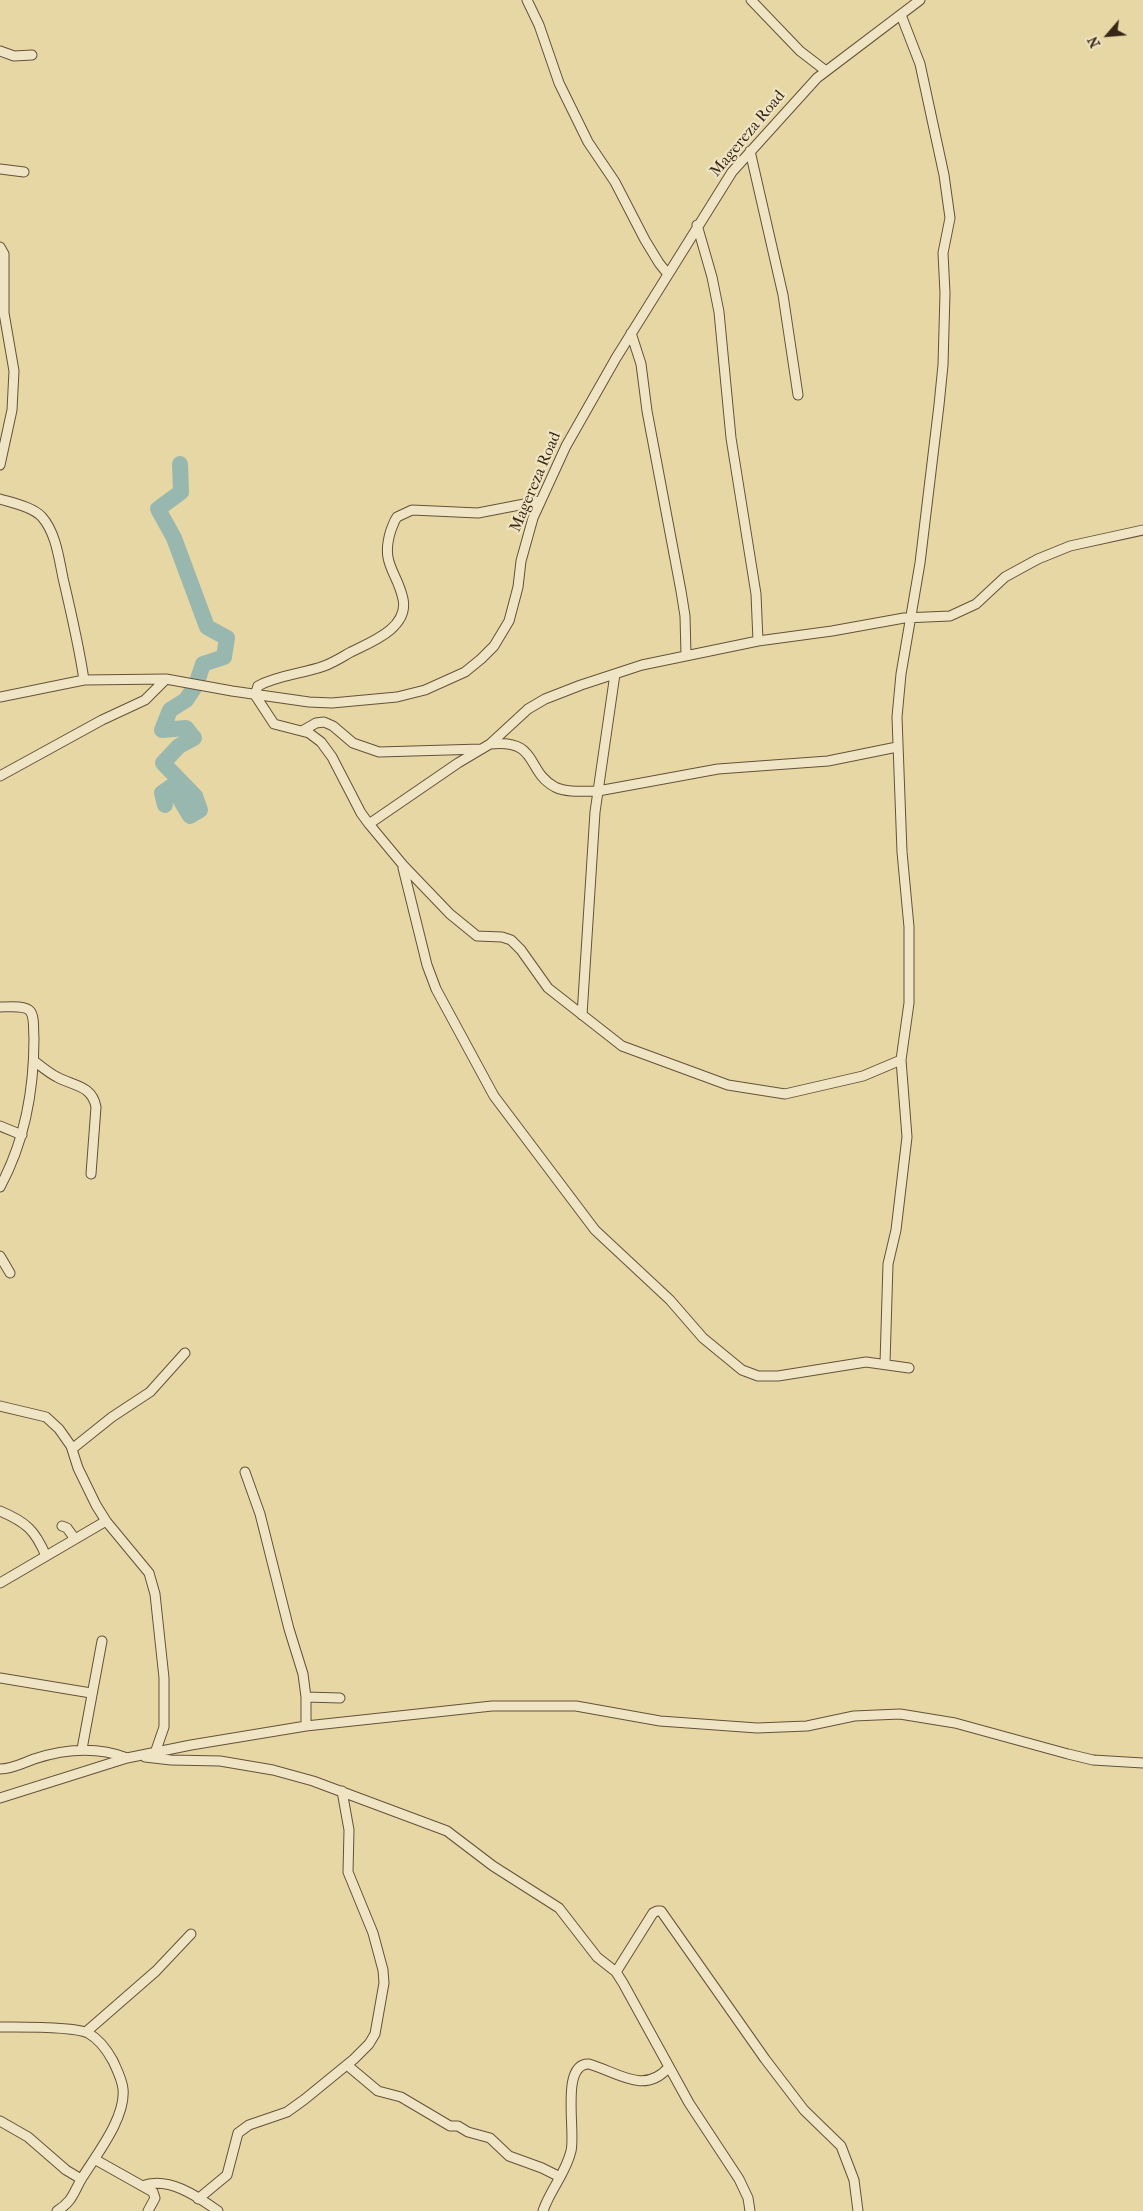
<!DOCTYPE html>
<style>
body{margin:0}
#map{position:relative;width:1143px;height:2211px;overflow:hidden;background:#e7d7a4;font-family:"IM FELL French Canon",serif}
canvas{display:block}
.north{position:absolute;left:1083px;top:10px;width:50px;height:50px;-webkit-text-stroke:4px #efe5c4;paint-order:stroke;rotate:243deg;font-size:14px;font-weight:700;line-height:20px;text-align:center;color:#382616}
.north::after{content:'';display:block;margin:auto;width:18px;height:22px;background:#382616;clip-path:polygon(50% 0,100% 100%,50% 72%,0 100%)}
</style>
<div id="map">
<canvas width="1143" height="2211"></canvas>
<div class="north">N</div>
</div>
<script>
const ctx = document.querySelector('canvas').getContext('2d');
ctx.lineJoin = 'round';
function stroke(path, color, width, dash) {
  ctx.strokeStyle = color;
  ctx.lineWidth = width;
  ctx.lineCap = dash ? 'butt' : 'round';
  ctx.setLineDash(dash || []);
  ctx.stroke(path);
}
function drawText(font, color, halo, rows, align = 'center') {
  ctx.font = font + ' "IM FELL French Canon",serif';
  ctx.lineWidth = 4.5;
  ctx.setLineDash([]);
  ctx.textBaseline = 'middle';
  ctx.strokeStyle = halo;
  ctx.fillStyle = color;
  for (const [text, x, y, turn = 0] of rows) {
    ctx.save();
    ctx.translate(x, y);
    ctx.rotate((+turn || 0) * Math.PI / 180);
    ctx.textAlign = isNaN(turn) ? turn : align;
    if (halo) ctx.strokeText(text, 0, 0);
    ctx.fillText(text, 0, 0);
    ctx.restore();
  }
}
const river = new Path2D(`
 M165 805 162 793 172 786 190 816 200 810 195 796 163 763 179 746 194 738 186 728 162 730 170 710 186 700 196 685 203 664 224 657 227 638 207 627 174 538 158 509 181 492 180 464`);
const minor = new Path2D(`
 M527 0 539 25 559 83 588 142 615 182 645 240 659 263 667 273
 M751 0 800 51 826 71
 M0 51 14 56 32 55
 M750 151 783 295 798 395
 M0 169 24 172
 M697 225 712 277 719 312 731 438 756 594 758 641
 M0 247 4 254V313L14 371 12 410 0 465
 M631 333 641 364 647 411 681 591 685 616 686 655
 M0 499C13 503 33 507 42 517 56 533 59 559 63 578 71 612 79 646 84 680
 M540 501 478 513 412 510 397 517C394 521 393 525 391 530 380 564 397 571 403 599 409 628 371 642 351 652 342 657 333 663 324 666 302 674 278 675 258 686L255 695 274 724 309 733 321 742 332 757 361 813 369 824 403 865 450 914 477 936 502 937 511 940 521 950 548 988 622 1046 728 1085 785 1094 863 1076 901 1060
 M0 697 84 680 166 679 232 691 309 702 332 703 397 697 425 690 465 672 481 659 494 646 509 621 518 587 521 561 533 518 566 446 616 358 732 172 817 78 920 0
 M302 731 316 723 324 722 333 726 353 743 379 752 481 749
 M490 744C540 739 525 771 555 787 567 793 584 791 598 791L718 769 828 761 897 747
 M0 776 102 720 145 700 166 679
 M369 824 458 763 490 744 528 709 545 699 581 685 642 665 758 641 832 631 904 618 950 616 976 604 1005 577 1038 559 1070 546 1143 530
 M403 868 427 965 436 989 494 1096 595 1230 670 1300 703 1338 742 1370 758 1376H778L866 1362 909 1368
 M0 1007C7 1007 25 1005 30 1011 35 1017 33 1030 34 1038 34 1089 25 1141 0 1187
 M582 1015 595 812 615 674
 M34 1061C41 1066 49 1073 57 1077 73 1086 92 1085 96 1107L91 1174
 M0 1126 22 1135
 M0 1256 10 1273
 M885 1363 888 1264 896 1230 907 1137 901 1060 909 1003V927L902 852 897 717 901 674 920 563 939 405 943 365 945 293 943 253 950 218 944 175 920 64 901 15
 M0 1406 46 1417 59 1429 71 1446 78 1468 96 1505 106 1521 149 1573 155 1594 164 1678V1727L155 1753
 M72 1449 112 1417 150 1392 185 1353
 M245 1472 260 1514 289 1629 303 1674 306 1697V1726
 M0 1511C26 1522 35 1530 46 1556
 M62 1526 67 1528 75 1539
 M0 1583 106 1521
 M0 1678 91 1693
 M306 1697 340 1698
 M82 1749 102 1641
 M145 1757 171 1760 220 1761 273 1770 313 1781 447 1831 493 1866 559 1908 597 1957 616 1972 623 1983 689 2103 739 2179 748 2198 750 2211
 M0 1769C12 1769 23 1763 34 1759 65 1749 96 1746 127 1758
 M0 1798 127 1758 191 1745 306 1726 492 1706H576L660 1721 757 1728 807 1726 854 1716 900 1714 955 1723 1068 1754 1093 1760 1143 1763
 M616 1972 653 1913 657 1911H661L765 2059 804 2110 841 2146 854 2180 858 2211
 M0 2027C18 2027 74 2026 88 2033 99 2039 107 2050 113 2061 117 2070 122 2079 123 2089 126 2118 96 2155 82 2178 73 2193 73 2201 57 2211
 M86 2032 156 1971 191 1934
 M347 2065 378 2091 401 2097 450 2126H458L468 2132 490 2138 509 2156 542 2168 560 2177
 M0 2121 28 2137 66 2170 81 2179
 M96 2160 153 2192 155 2198 148 2211
 M142 2186C168 2176 197 2196 218 2211
 M198 2199 227 2175 238 2133 249 2125 287 2112 305 2099 354 2059 369 2044 375 2034 384 1983 383 1970 373 1933 348 1872 349 1830 342 1791
 M543 2211C550 2190 566 2173 571 2151 576 2132 560 2063 589 2064 617 2072 644 2095 668 2068`);
const streetNames = [
 ["Magereza Road",748,134,-50],
 ["Magereza Road",536,482,-67]
];
stroke(river, '#98b8af', 16);
stroke(minor, '#64523a', 11);
stroke(minor, '#efe5c4', 9);
drawText('16px', '#382616', '#efe5c4', streetNames);
</script>
